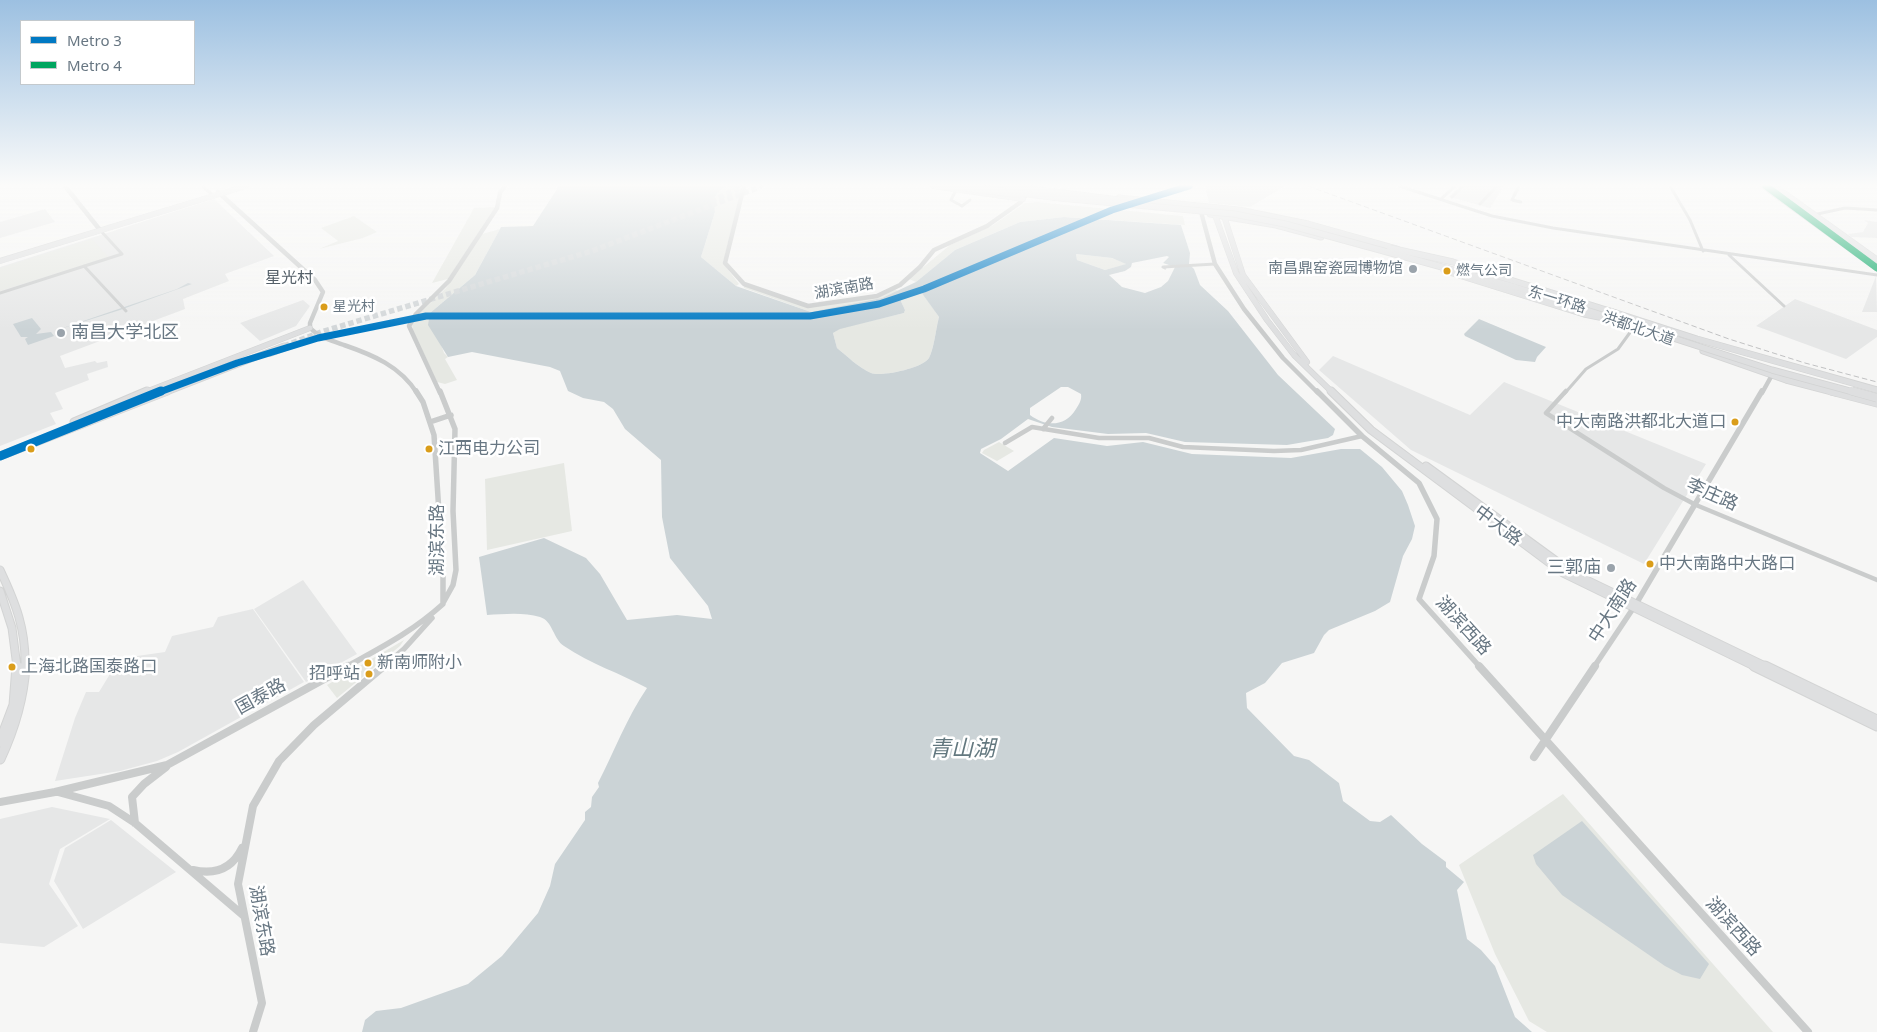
<!DOCTYPE html>
<meta charset="utf-8">
<style>
body{margin:0}
#map{position:relative;width:1877px;height:1032px;overflow:hidden;background:#f6f6f5;font-family:"Noto Sans",sans-serif}
canvas{display:block}
.legend{position:absolute;left:20px;top:20px;width:175px;height:65px;box-sizing:border-box;background:#fff;border:1px solid #c3c9cd;margin:0;padding:6px 9px;list-style:none;font-size:15px;color:#687783}
.legend li{display:flex;align-items:center;gap:10px;height:25px}
.legend b{width:25px;border:1px solid #c3c9cd}
</style>
<div id="map">
<canvas width="1877" height="1032"></canvas>
<ul class="legend">
<li><b style="height:6px;background:#0079c3"></b>Metro 3</li>
<li><b style="height:6px;background:#00a560"></b>Metro 4</li>
</ul>
</div>
<script>
const ctx = document.querySelector('canvas').getContext('2d');
ctx.lineJoin = 'round';
function fillPath(path, color) {
  ctx.fillStyle = color;
  ctx.fill(path, 'evenodd');
}
function stroke(path, color, width, dash) {
  ctx.strokeStyle = color;
  ctx.lineWidth = width;
  ctx.lineCap = dash ? 'butt' : 'round';
  ctx.setLineDash(dash || []);
  ctx.stroke(path);
}
function drawText(font, color, halo, rows, align = 'center') {
  ctx.font = font + ' "Noto Sans","Noto Sans SC",sans-serif';
  ctx.lineWidth = 5;
  ctx.setLineDash([]);
  ctx.textBaseline = 'middle';
  ctx.strokeStyle = halo;
  ctx.fillStyle = color;
  for (const [text, x, y, turn = 0] of rows) {
    ctx.save();
    ctx.translate(x, y);
    ctx.rotate((+turn || 0) * Math.PI / 180);
    ctx.textAlign = isNaN(turn) ? turn : align;
    if (halo) ctx.strokeText(text, 0, 0);
    ctx.fillText(text, 0, 0);
    ctx.restore();
  }
}
const built = new Path2D(`
 M1205 186H1285L1250 207 1209 203Z
 M1460 186H1504L1490 208 1449 197Z
 M214 199 274 256 225 274 229 281 183 299 185 309 60 356 65 368 95 361 97 363 107 361 108 367 87 374 89 380 55 393 63 409 50 413 56 424 0 446V267Z
 M45 209 55 222 0 238V222Z
 M1864 220 1877 222V238L1851 237 1848 234 1863 232 1868 223Z
 M1876 276 1877 312H1862Z
 M1795 299 1877 330V337L1846 359 1756 326Z
 M303 300 310 306 296 326 260 341 240 323Z
 M1333 356 1470 415 1504 382 1706 464 1644 564 1411 450 1319 370Z
 M303 580 357 654 306 682 254 609Z
 M253 609 304 682 178 752 157 761 120 771 55 781 75 718 86 692H99L110 674H124L137 656 165 652 172 636 213 627 218 617Z
 M52 807 110 819 60 849 49 884 78 926 44 947 0 943V819Z
 M111 820 176 872 83 929 54 881 65 848Z`);
const green = new Path2D(`
 M727 186H742L723 263 739 284 736 286 701 257 715 212 714 199 719 191Z
 M1037 202 1183 216 1185 225 1064 217 1020 222 955 250 916 282 909 279 950 245 993 225 1025 203Z
 M495 207 448 279 432 283 474 208Z
 M354 216 377 232 363 238 319 249 338 241 321 228Z
 M500 229 475 275 430 313 444 353 448 357 445 359 457 380 445 384 437 382 413 330 412 324 415 318 446 288 482 234Z
 M92 239 108 257 0 291V268Z
 M1076 254 1112 258 1127 264 1105 270 1077 260Z
 M744 284 808 306 877 296 893 288 898 291 882 298 860 304 811 312 744 288Z
 M920 289 939 317C936 328 934 349 929 358 923 368 882 377 871 373 859 368 847 356 837 348L833 333 841 328 904 313 905 310 898 295Z
 M999 442 1014 451 997 461 982 453 984 450Z
 M564 463 572 531 487 550 485 479Z
 M404 640 400 646 337 698 327 685Z
 M1563 794 1773 1032H1547L1529 1021 1495 954 1459 865Z`);
const water = new Path2D(`
 M559 186H727L719 191 714 199 715 212 701 257 736 286 811 312 882 298 916 282 955 250 1020 222 1064 217 1181 225 1190 253 1189 264 1194 269 1200 285 1228 311 1278 375 1335 429 1333 435 1328 438 1287 445 1185 442 1146 433 1108 434 1052 427 1028 419 1001 439 981 449 980 453 1008 471 1054 438 1107 446 1143 442 1192 454 1291 458 1341 449H1360L1382 467 1402 491 1408 505 1415 526 1412 539 1403 556 1390 602 1375 611 1329 630 1324 635 1314 653 1282 663 1265 683 1246 693 1247 708 1294 756 1309 760 1339 783 1343 801 1370 821 1380 822 1391 815 1422 844 1446 862V867L1464 882 1457 890 1467 939 1481 950 1495 966 1515 1017 1532 1032H362L365 1020 376 1011 401 1008 468 984 502 956 538 913 550 886 555 864 585 820V812L591 807 592 797 599 787 598 783C614 752 627 717 647 688 620 673 590 664 564 646 553 639 553 621 540 617 524 612 504 614 487 615L479 557 544 538 586 558 600 574 627 620 677 615 712 619 708 606 670 558 662 517 661 460 625 429 613 409 604 402 583 398 568 391 560 371 550 367 472 352 448 357 428 325 430 313 475 275 501 227 533 226ZM1076 254 1112 258 1126 264 1105 270 1077 260ZM1167 256 1169 257 1163 263 1175 267 1168 281 1161 287 1145 293 1122 287 1109 275 1125 271 1131 267 1132 263ZM919 289 939 317C936 328 934 349 929 358 923 368 882 377 871 373 859 368 847 356 837 348L833 333 840 329 904 313 905 310 898 295ZM1061 387H1068L1081 394C1082 400 1079 404 1076 409 1065 427 1046 427 1030 415V408Z
 M188 283 192 284 120 310 57 330 177 289Z
 M32 318 41 329 36 334 51 332 54 336 28 345 25 339 28 337H21L13 324Z
 M1479 319 1546 347 1537 357 1535 362 1516 360 1465 336 1464 334Z
 M1582 821 1709 964 1700 979 1682 975 1665 966 1562 895 1536 864 1533 855Z`);
const primaryTunnel = new Path2D(`
 M711 201 744 186
 M284 346 321 332 592 251 762 186`);
const minorFar1 = new Path2D(`
 M202 186 214 196
 M1399 186 1492 216 1553 228 1877 275
 M1519 186 1512 200 1521 202
 M1670 186 1690 220 1703 251
 M956 190 951 200 962 206 970 200
 M1452 197 1463 186
 M1441 199 1455 186
 M1480 204 1497 186
 M1813 215 1845 208 1877 210
 M1729 255 1784 306
 M84 266 126 311
 M1165 268 1163 267 1215 264
 M0 293 122 254 100 230
 M1565 393 1586 369 1618 349 1634 327`);
const minor = new Path2D(`
 M1566 391 1546 413 1664 488 1696 505 1877 580
 M1043 429 1052 418
 M1005 443 1032 427 1099 438H1149L1183 447 1274 451 1301 450 1362 436`);
const tertiaryFar2 = new Path2D(`
 M65 186 100 230
 M744 186 725 263 744 284 808 306 877 296 900 285 920 267 934 250 987 226 1021 202 1026 195
 M218 192 315 280 323 292 310 323V328C320 338 331 340 344 345 373 355 400 366 417 393
 M1200 208 1215 264 1244 309 1283 358 1318 393
 M440 393 409 326 416 314 449 281 497 208 500 193 505 186
 M1762 393 1772 375`);
const tertiaryFar1 = new Path2D(`
 M440 391 455 429 453 511 456 570 453 585 443 603
 M1317 391 1362 436 1419 483 1437 519 1434 556 1419 599 1480 667
 M430 422 451 415
 M346 667C382 647 412 632 443 604V575L434 435 423 402 416 391
 M383 667 404 649 432 618
 M1594 667 1636 604 1762 391`);
const tertiary = new Path2D(`
 M1479 666 1808 1032
 M1534 757 1595 666
 M58 792 109 806 135 823 244 916
 M0 802 55 792 167 765 348 666
 M135 823 132 797 144 784 166 767
 M193 870C215 875 232 869 242 848
 M253 1032 262 1003 238 884 253 806 279 761 314 725 384 666`);
const secondaryFar2 = new Path2D(`
 M933 186 1023 199
 M1802 210 1877 263
 M1215 215 1236 273 1267 320 1294 355 1333 393
 M1224 216 1243 275 1307 362
 M0 261 246 186
 M270 354 318 336
 M143 393 310 328`);
const secondaryFar1 = new Path2D(`
 M1331 391 1371 430 1563 573 1756 667
 M74 422 147 391
 M1426 466 1574 574 1767 667
 M0 570C16 604 26 629 25 667
 M0 591 12 628 17 667`);
const secondary = new Path2D(`
 M1754 666 1877 726
 M1765 666 1877 720
 M0 742 14 705 17 666
 M0 759C14 729 23 699 25 666`);
const primaryFar1 = new Path2D(`
 M993 186 1016 188
 M1764 186 1877 268
 M1774 186 1877 260
 M1119 198 1239 210 1308 224 1397 249
 M1210 214 1276 225 1321 237
 M1610 311 1697 339 1877 390
 M1703 351 1786 380 1836 393
 M164 393 284 346`);
const primary = new Path2D(`
 M1831 391 1877 403
 M0 456 167 391`);
const rail = new Path2D(`
 M1308 186 1729 339 1805 363 1877 382`);
const primaryBridge = new Path2D(`
 M948 186 1021 195
 M1009 186 1127 201
 M1390 248 1453 262 1616 313
 M1443 270 1584 314 1604 318`);
const trunkBridgeFar1 = new Path2D(`
 M964 186 1059 198 1234 214 1285 224 1515 287 1772 370 1857 393`);
const trunkBridge = new Path2D(`
 M1852 391 1877 398`);
const metro1Far1 = new Path2D(`
 M157 393 237 363 318 338 426 316H810L879 304 924 289 1112 210 1189 186`);
const metro1 = new Path2D(`
 M0 456 161 391`);
const metro2 = new Path2D(`
 M1766 186 1877 268`);
const markers = [
 [1413,269,5,"#9aa3ab"],
 [1447,271,4.5,"#da9d1a"],
 [324,307,4.5,"#da9d1a"],
 [61,333,5,"#9aa3ab"],
 [1735,422,4.5,"#da9d1a"],
 [31,449,4.5,"#da9d1a"],
 [429,449,4.5,"#da9d1a"],
 [1650,564,4.5,"#da9d1a"],
 [1611,568,5,"#9aa3ab"],
 [368,663,4.5,"#da9d1a"],
 [12,667,4.5,"#da9d1a"],
 [369,674,4.5,"#da9d1a"]
];
const farBusnames = [
 ["燃气公司",1456,271],
 ["星光村",333,307]
];
const farPoinames = [
 ["南昌鼎窑瓷园博物馆",1403,269]
];
const farStreetnames = [
 ["湖滨南路",844,289,-10],
 ["东一环路",1557,300,17],
 ["洪都北大道",1638,329,19]
];
const farQuarternames = [
 ["星光村",289,278]
];
const busNames = [
 ["中大南路洪都北大道口",1726,422,"right"],
 ["江西电力公司",438,449],
 ["中大南路中大路口",1659,564],
 ["新南师附小",377,663],
 ["上海北路国泰路口",21,667],
 ["招呼站",360,674,"right"]
];
const poiNames = [
 ["南昌大学北区",71,333],
 ["三郭庙",1601,568,"right"]
];
const streetNames = [
 ["李庄路",1712,495,24],
 ["中大路",1498,526,37],
 ["湖滨东路",438,540,-90],
 ["中大南路",1613,611,-57],
 ["湖滨西路",1463,626,48],
 ["国泰路",261,697,-29],
 ["湖滨东路",261,921,80],
 ["湖滨西路",1733,927,48]
];
const nearWaternames = [
 ["青山湖",962,750]
];
fillPath(built, '#e6e7e7');
fillPath(green, '#e6e8e3');
fillPath(water, '#cbd3d6');
stroke(primaryTunnel, '#d2d6d8', 5.5, [5.5, 3]);
stroke(secondaryFar2, '#d3d4d4', 6);
stroke(secondaryFar1, '#d3d4d4', 9);
stroke(secondary, '#d3d4d4', 11);
stroke(primaryFar1, '#d3d4d4', 7);
stroke(primary, '#d3d4d4', 9);
stroke(minorFar1, '#cacccc', 3);
stroke(minor, '#cacccc', 4.5);
stroke(tertiaryFar2, '#cacccc', 4.5);
stroke(tertiaryFar1, '#cacccc', 5.5);
stroke(tertiary, '#cacccc', 8);
stroke(secondaryFar2, '#dedfe0', 5);
stroke(secondaryFar1, '#dedfe0', 7);
stroke(secondary, '#dedfe0', 9);
stroke(primaryFar1, '#dedfe0', 5.5);
stroke(primary, '#dedfe0', 8);
stroke(rail, '#c0c1c2', 1, [5.5, 3]);
stroke(primaryBridge, '#d3d4d4', 7, []);
stroke(trunkBridgeFar1, '#d2d3d3', 7, []);
stroke(trunkBridge, '#d2d3d3', 9, []);
stroke(primaryBridge, '#dedfe0', 5.5);
stroke(trunkBridgeFar1, '#dedfe0', 5.5);
stroke(trunkBridge, '#dedfe0', 8);
stroke(metro1Far1, '#0079c3', 7);
stroke(metro1, '#0079c3', 9);
stroke(metro2, '#00a560', 7);
const sky = ctx.createLinearGradient(0, 0, 0, 330);
sky.addColorStop(0, '#9cc0e1');
sky.addColorStop(0.56, '#fbfbfa');
sky.addColorStop(1, '#fbfbfa00');
ctx.fillStyle = sky;
ctx.fillRect(0, 0, 1877, 330);
for (const [x, y, r, color] of markers) {
  const dot = new Path2D();
  dot.arc(x, y, r, 0, 2 * Math.PI);
  ctx.fillStyle = color;
  ctx.fill(dot);
  stroke(dot, '#fff', 2);
}
drawText('14px', '#687783', '#fff', farBusnames, 'left');
drawText('15px', '#687783', '#fff', farPoinames, 'right');
drawText('15px', '#687783', '#fff', farStreetnames);
drawText('16px', '#556069', '#fff', farQuarternames);
drawText('17px', '#687783', '#fff', busNames, 'left');
drawText('18px', '#687783', '#fff', poiNames, 'left');
drawText('18px', '#687783', '#fff', streetNames);
drawText('italic 22px', '#63787f', '#fff', nearWaternames);
</script>
